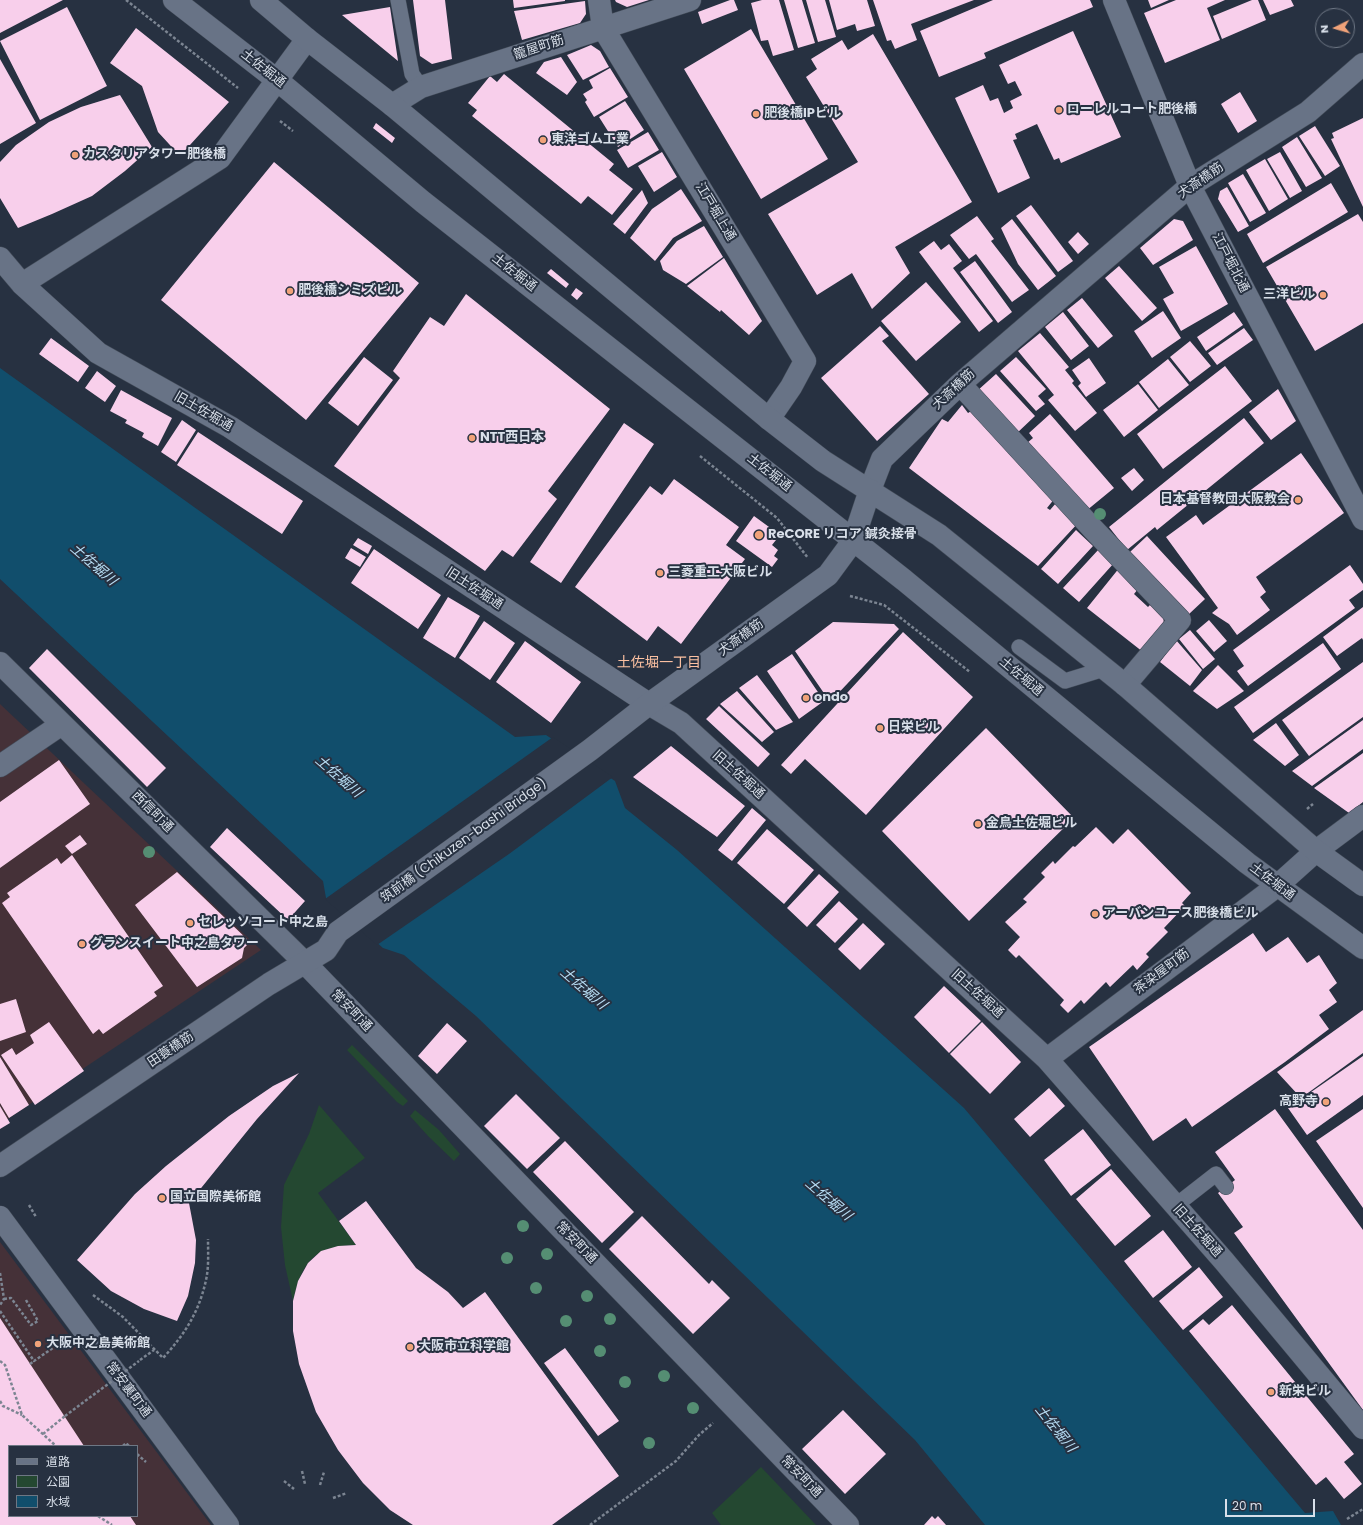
<!DOCTYPE html>
<meta charset="utf-8">
<style>
body{margin:0}
#map{position:relative;width:1363px;height:1525px;overflow:hidden;background:#273141;font-family:Poppins,"Noto Sans JP",sans-serif}
canvas{display:block}
.legend{position:absolute;left:8px;top:1445px;width:130px;height:72px;box-sizing:border-box;background:#273141;border:1px solid #6e7784;margin:0;padding:5px 7px;list-style:none;font-size:12px;color:#d8dfe9}
.legend li{display:flex;align-items:center;gap:8px;height:20px}
.legend b{width:20px;border:1px solid #6e7784}
.north{position:absolute;left:1315px;top:8px;width:40px;height:40px;box-sizing:border-box;background:#273141;border:1px solid #6e7784;border-radius:50%;rotate:265deg;font-size:11px;font-weight:700;line-height:16px;text-align:center;color:#d8dfe9}
.north::after{content:'';display:block;margin:auto;width:14px;height:18px;background:#f0a279;clip-path:polygon(50% 0,100% 100%,50% 72%,0 100%)}
.scale{position:absolute;left:1225px;top:1499px;width:90px;height:18px;box-sizing:border-box;border:2px solid #d8dfe9;border-top:0;padding-left:5px;font-size:12px;line-height:14px;white-space:nowrap;color:#d8dfe9;-webkit-text-stroke:3px #273141;paint-order:stroke}
</style>
<div id="map">
<canvas width="1363" height="1525"></canvas>
<ul class="legend">
<li><b style="height:5px;background:#687386"></b>道路</li>
<li><b style="height:11px;background:#244831"></b>公園</li>
<li><b style="height:11px;background:#114e6c"></b>水域</li>
</ul>
<div class="north">N</div>
<div class="scale">20 m</div>
</div>
<script>
const ctx = document.querySelector('canvas').getContext('2d');
ctx.lineJoin = 'round';
function fillPath(path, color) {
  ctx.fillStyle = color;
  ctx.fill(path, 'evenodd');
}
function stroke(path, color, width, dash) {
  ctx.strokeStyle = color;
  ctx.lineWidth = width;
  ctx.lineCap = dash ? 'butt' : 'round';
  ctx.setLineDash(dash || []);
  ctx.stroke(path);
}
function drawText(font, color, halo, rows, align = 'center') {
  ctx.font = font + ' Poppins,"Noto Sans JP",sans-serif';
  ctx.lineWidth = 4;
  ctx.setLineDash([]);
  ctx.textBaseline = 'middle';
  ctx.strokeStyle = halo;
  ctx.fillStyle = color;
  for (const [text, x, y, turn = 0] of rows) {
    ctx.save();
    ctx.translate(x, y);
    ctx.rotate((+turn || 0) * Math.PI / 180);
    ctx.textAlign = isNaN(turn) ? turn : align;
    if (halo) ctx.strokeText(text, 0, 0);
    ctx.fillText(text, 0, 0);
    ctx.restore();
  }
}
const commercial = new Path2D(`
 M0 704 261 950 0 1124Z
 M0 1242 211 1525H0ZM9 1446H137V1516H9Z`);
const green = new Path2D(`
 M352 1045 408 1101 403 1106 397 1102 347 1050Z
 M319 1105 365 1158 318 1193 356 1245C314 1246 302 1261 293 1301L285 1265 281 1227 284 1185 309 1134Z
 M415 1110 439 1130 460 1154 454 1161 428 1136 410 1116Z
 M761 1467 816 1525H721L712 1513Z`);
const water = new Path2D(`
 M0 368 515 737 546 735 615 781 625 808 677 850 964 1108 1305 1513 1333 1511 1341 1525H985L915 1440 476 1016 404 955 383 948 326 898 323 881 0 579Z`);
const pier = new Path2D(`
 M553 737 613 777 509 854 377 945 325 899Z`);
const building = new Path2D(`
 M0 0H63L0 33Z
 M413 0H445L452 59 432 64 420 56Z
 M513 0H565V1L514 8Z
 M615 0H649L627 7 616 2Z
 M730 0H734L738 10 702 24 698 12Z
 M762 0H779L794 50 773 56 768 40 761 41 751 3Z
 M784 0H802L815 43 798 48Z
 M806 0H825L836 37 818 42Z
 M829 0H867L875 26 857 31 855 24 837 30Z
 M873 0H974L911 24 917 40 895 49 891 40 887 41Z
 M993 0H1090L1093 7 984 53 986 58 939 77 920 31Z
 M1148 0H1169L1151 8Z
 M1176 0H1225L1207 8 1220 40 1165 63 1144 13Z
 M1252 0H1258L1266 20 1222 39 1213 16Z
 M1263 0H1291L1294 6 1270 15Z
 M585 1 586 14 580 23 522 40 514 11Z
 M67 7 107 86 40 120 0 41Z
 M390 7 398 61 342 15Z
 M136 28 229 102 180 156 158 132 142 86 110 63Z
 M751 29 828 159 761 199 684 69Z
 M1073 31 1121 137 1061 163 1059 158 1054 160 1037 124 1015 134 1017 139 1013 140 1030 178 998 193 955 98 983 85 990 101 998 98 1004 113 1013 108 1010 101 1022 95 1015 81 1008 84 999 65Z
 M873 34 972 202 895 247 910 273 872 309 852 273 817 295 768 214 858 162 806 77 817 69 811 59 842 40 848 50Z
 M591 45 600 51 609 67 583 80 567 55Z
 M561 57 577 82 567 95 536 73 544 62Z
 M0 59 36 123 0 144Z
 M610 68 628 97 594 117 585 102 587 100 583 94 593 88 589 80Z
 M504 74 614 164 609 170 633 189 612 215 588 196 581 204 472 116 477 110 468 103 490 76 497 82Z
 M1240 92 1257 121 1238 133 1221 104Z
 M120 95 152 147 125 171 92 196 52 214 18 228 0 198V162L16 145 49 122 81 107Z
 M625 101 644 130 618 147 599 117Z
 M1363 118V207L1331 139 1334 138 1332 133Z
 M376 123 395 138 392 143 373 128Z
 M1315 126 1340 166 1325 176 1299 136Z
 M648 132 659 150 628 168 617 150Z
 M1297 137 1322 178 1306 187 1282 147Z
 M662 152 677 177 654 192 638 166Z
 M1280 152 1302 191 1290 198 1267 159Z
 M1265 159 1288 199 1269 211 1246 170Z
 M274 162 419 283 306 420 161 300Z
 M1243 174 1266 213 1250 222 1228 183Z
 M1331 183 1348 212 1263 263 1247 234Z
 M1227 187 1249 226 1238 232 1218 199 1220 191Z
 M681 189 702 221 673 238 655 261 630 238 652 209Z
 M642 190 648 203 625 234 613 224Z
 M1031 205 1073 261 1058 272 1016 216Z
 M1358 214 1363 222V323L1315 351 1266 267Z
 M977 216 994 239 991 241 1029 290 1012 302 976 254 969 259 950 235Z
 M1012 219 1056 276 1038 290 1018 264 1001 228Z
 M1174 219 1183 221 1193 240 1153 265 1140 248Z
 M704 226 723 257 686 284 663 270 660 261 677 241Z
 M1078 232 1089 244 1078 254 1068 242Z
 M934 241 941 250 949 244 962 261 953 268 993 321 979 332 919 252Z
 M1196 246 1228 304 1181 331 1163 299 1174 293 1159 267Z
 M724 258 762 321 749 335 721 310 720 312 687 286Z
 M975 261 1012 312 998 323 960 272Z
 M1119 266 1157 308 1142 321 1105 278Z
 M551 269 569 284 566 288 547 273Z
 M926 282 961 322 916 361 881 321Z
 M576 288 583 293 577 300 571 295Z
 M466 294 610 409 548 491 557 499 513 557 502 550 485 571 334 466 400 378 393 371 430 317 444 326Z
 M1082 298 1113 336 1098 348 1067 310Z
 M1163 311 1181 338 1152 358 1134 331Z
 M1063 312 1089 346 1071 360 1045 327Z
 M1234 312 1243 325 1206 351 1197 337Z
 M880 326 889 336 882 341 929 394 877 441 821 378Z
 M1244 328 1253 340 1217 365 1208 353Z
 M1040 333 1069 367 1065 370 1074 381 1072 383 1097 413 1075 431 1048 400 1054 395 1018 351Z
 M51 338 89 366 78 382 39 354Z
 M1190 341 1211 366 1190 382 1170 357Z
 M364 357 393 380 358 426 328 403Z
 M1016 357 1046 389 1038 396 1045 404 1036 411 1000 371Z
 M1089 358 1106 383 1086 397 1078 386 1081 383 1072 370Z
 M1168 359 1189 385 1159 408 1139 382Z
 M1225 366 1252 401 1163 469 1137 434Z
 M97 371 116 386 105 402 85 388Z
 M996 374 1035 416 1016 434 977 391Z
 M1138 384 1158 410 1124 437 1103 410Z
 M1278 389 1296 421 1271 440 1249 412Z
 M121 390 172 418 158 446 142 437 144 433 125 423 127 420 110 411Z
 M962 405 968 413 973 410 1055 498 1047 508 1050 510 1056 503 1079 522 1038 566 909 468 942 419 948 422Z
 M1050 414 1114 488 1086 511 1027 443 1033 438 1029 433Z
 M1244 418 1264 443 1157 530 1155 527 1127 550 1109 527Z
 M182 420 196 430 176 462 161 452Z
 M624 423 654 444 561 583 530 562Z
 M198 432 303 501 282 534 177 465Z
 M1301 453 1344 513 1256 577 1266 592 1260 597 1270 610 1237 635 1229 624 1212 613 1218 608 1166 537 1196 515 1203 525Z
 M1134 468 1144 480 1132 491 1121 478Z
 M674 479 739 527 726 545 745 559 681 644 658 626 647 641 575 587 650 486 662 495Z
 M754 516 780 535 772 545 778 550 774 556 778 559 772 567 736 541Z
 M1076 530 1093 546 1058 584 1041 569Z
 M1147 536 1205 599 1188 615 1130 552Z
 M358 538 372 546 368 554 353 545Z
 M351 548 366 557 360 567 345 558Z
 M374 549 441 595 418 629 351 583Z
 M1099 549 1114 563 1079 602 1063 588Z
 M1350 565 1363 584V590L1349 600 1355 608 1248 686 1237 671 1244 666 1233 650Z
 M1120 567 1138 589 1134 594 1148 607 1150 605 1163 614 1164 626 1143 652 1087 608Z
 M448 597 480 616 455 658 423 638Z
 M1363 607V640L1362 638 1337 656 1323 637Z
 M1209 620 1227 641 1214 652 1196 631Z
 M484 621 515 643 490 680 459 658Z
 M833 622 894 624 899 629 830 702 795 651Z
 M1190 630 1215 659 1203 669 1179 639Z
 M903 632 973 697 866 815 805 759 791 774 781 765Z
 M1176 640 1202 670 1190 686 1160 662Z
 M525 641 581 682 551 723 496 682Z
 M1323 643 1341 669 1253 733 1234 707Z
 M47 649 166 768 147 787 29 668Z
 M792 654 824 701 799 719 767 671Z
 M1363 662V717L1309 756 1282 720Z
 M1218 665 1244 691 1217 709 1193 691Z
 M757 675 793 722 776 730 739 688Z
 M737 691 774 732 762 742 720 704Z
 M719 706 770 754 758 767 706 719Z
 M1363 720V749L1312 786 1292 771Z
 M1276 723 1299 755 1285 766 1253 740Z
 M986 728 1074 818 969 921 882 831Z
 M671 746 745 806 717 837 633 777Z
 M1363 753V802L1349 813 1314 788Z
 M59 760 90 804 0 868V802Z
 M752 808 766 820 732 861 718 850Z
 M1096 827 1113 844 1128 829 1191 893 1182 903 1185 906 1164 928 1168 932 1146 954 1149 957 1137 970 1133 965 1110 987 1106 982 1084 1004 1081 1000 1068 1013 1060 1005 1064 1000 1019 955 1016 958 1008 950 1020 937 1005 922 1027 902 1023 899 1045 877 1041 873 1053 861 1055 864 1073 846 1075 847Z
 M227 828 305 901 288 920 210 847Z
 M767 829 814 870 784 904 737 863Z
 M80 835 87 844 72 854 65 846Z
 M72 855 163 986 154 992 157 996 103 1034 99 1029 93 1034 2 903 10 897 7 893 57 858 61 864Z
 M177 872 250 942 244 948 242 958 197 987 135 905Z
 M819 874 839 892 807 927 787 908Z
 M839 901 858 919 835 943 816 925Z
 M863 923 885 944 860 970 838 949Z
 M1253 933 1266 952 1288 937 1307 963 1319 955 1337 983 1329 990 1337 1002 1319 1015 1329 1029 1285 1062 1192 1127 1186 1118 1153 1141 1089 1047Z
 M944 986 981 1021 949 1053 914 1017Z
 M16 999 26 1032 0 1041V1004Z
 M1363 1010V1053L1301 1098 1277 1072Z
 M49 1022 84 1071 35 1105 1 1055 12 1048 16 1055 34 1043 30 1035Z
 M982 1022 1021 1062 990 1094 950 1054Z
 M447 1023 467 1041 437 1074 418 1056Z
 M1363 1056V1095L1307 1135 1288 1108Z
 M0 1057 29 1105 9 1118 0 1103Z
 M299 1073 257 1119 189 1203 196 1240 195 1263 188 1296 177 1321 144 1309 111 1291 77 1260 135 1194 166 1166 229 1116 273 1086Z
 M1049 1088 1065 1106 1030 1137 1014 1119Z
 M516 1094 560 1138 527 1169 484 1126Z
 M0 1106 10 1123 0 1129Z
 M1275 1109 1363 1230V1410L1234 1233 1243 1227 1218 1193 1235 1180 1215 1152Z
 M1363 1109V1208L1316 1141Z
 M1083 1129 1111 1165 1071 1196 1044 1160Z
 M565 1141 634 1212 602 1243 533 1172Z
 M1111 1169 1151 1216 1115 1246 1076 1199Z
 M366 1201 416 1268 448 1292 463 1308 485 1292 619 1476 552 1525H413L390 1510 363 1483 338 1450 316 1412 299 1364 293 1331V1301L298 1281 308 1263 321 1251 338 1246 356 1245 339 1221Z
 M642 1216 709 1284 712 1280 730 1298 693 1334 609 1249Z
 M1163 1230 1192 1267 1153 1298 1124 1261Z
 M1199 1267 1223 1297 1183 1330 1159 1301Z
 M1232 1305 1354 1454 1344 1462 1362 1484 1344 1499 1326 1477 1316 1485 1189 1331 1203 1319 1209 1325Z
 M0 1318 84 1446H9V1516H130L136 1525H0Z
 M565 1348 619 1421 598 1436 544 1363Z
 M843 1410 886 1454 845 1494 802 1449Z
 M932 1516 935 1519 938 1516 946 1525H924Z`);
const path = new Path2D(`
 M126 0 238 88
 M280 121 293 131
 M700 456 777 518 808 558
 M850 596 884 605 970 672
 M1307 809 1313 804
 M29 1205 36 1217
 M0 1273 4 1299 0 1305
 M93 1295 123 1317 163 1358C185 1334 199 1312 206 1280 209 1267 208 1252 208 1239
 M4 1299 11 1298 31 1325 38 1321 26 1300
 M0 1311 34 1361 60 1343
 M140 1360 154 1350
 M0 1361 5 1365 22 1415 56 1446
 M30 1364 34 1361
 M0 1401 3 1406 22 1415
 M43 1434 65 1416
 M123 1446 126 1443 129 1446
 M137 1454 146 1462
 M302 1471 305 1484
 M284 1481 294 1489
 M320 1485 324 1472
 M333 1498 347 1493
 M98 1516 112 1525
 M1347 1519 1363 1509
 M590 1525 676 1461 699 1435 713 1423`);
const service = new Path2D(`
 M398 0 412 74 421 87
 M1019 647 1065 681 1104 669
 M1175 1206 1216 1174 1226 1187`);
const minor = new Path2D(`
 M599 0 603 28 805 361 791 387 769 419
 M1114 0 1190 186 1363 519
 M392 105 421 87 690 0
 M0 258 22 284 98 353 230 427 649 704 681 723 1047 1059 1224 1261 1363 1428
 M22 284 220 158 307 39
 M960 384 1093 529 1180 620 1125 685
 M870 490 882 459 960 384 1190 186 1308 112 1363 64
 M0 663 304 962 848 1525
 M0 766 62 724
 M1047 1059 1277 886 1316 851 1363 816
 M0 1217 228 1525`);
const tertiary = new Path2D(`
 M174 0 277 80 423 202 904 580 1247 863 1363 948
 M261 0 307 39 392 105 769 419 823 461 939 535 1125 685 1316 851 1363 885
 M0 1166 269 984 326 950 338 932 590 750 649 704 828 575 853 541 870 490`);
const pathBridge = new Path2D(`
 M65 1416 139 1361`);
const trees = [
 [1100,514],
 [149,852],
 [523,1226],
 [547,1254],
 [507,1258],
 [536,1288],
 [587,1296],
 [610,1319],
 [566,1321],
 [600,1351],
 [664,1376],
 [625,1382],
 [693,1408],
 [649,1443]
];
const markers = [
 [1059,110,4,"#f0a279"],
 [756,114,4,"#f0a279"],
 [543,140,4,"#f0a279"],
 [75,155,4,"#f0a279"],
 [290,291,4,"#f0a279"],
 [1323,295,4,"#f0a279"],
 [472,438,4,"#f0a279"],
 [1298,500,4,"#f0a279"],
 [759,535,5,"#f0a279"],
 [660,573,4,"#f0a279"],
 [806,698,4,"#f0a279"],
 [880,728,4,"#f0a279"],
 [978,824,4,"#f0a279"],
 [1095,914,4,"#f0a279"],
 [190,923,4,"#f0a279"],
 [82,944,4,"#f0a279"],
 [1326,1102,4,"#f0a279"],
 [162,1198,4,"#f0a279"],
 [38,1344,4,"#f0a279"],
 [410,1347,4,"#f0a279"],
 [1271,1392,4,"#f0a279"]
];
const streetNames = [
 ["籠屋町筋",539,48,-18],
 ["土佐堀通",263,69,38],
 ["犬斎橋筋",1201,181,-35],
 ["江戸堀上通",715,212,59],
 ["江戸堀北通",1230,263,63],
 ["土佐堀通",514,273,38],
 ["犬斎橋筋",954,390,-43],
 ["旧土佐堀通",203,412,30],
 ["土佐堀通",769,473,38],
 ["旧土佐堀通",474,589,33],
 ["犬斎橋筋",741,638,-36],
 ["土佐堀通",1021,677,40],
 ["旧土佐堀通",738,775,42],
 ["西信町通",152,812,45],
 ["筑前橋 (Chikuzen-bashi Bridge)",464,841,-36],
 ["土佐堀通",1272,882,37],
 ["茶染屋町筋",1162,972,-37],
 ["旧土佐堀通",977,994,42],
 ["常安町通",351,1011,46],
 ["田蓑橋筋",171,1050,-34],
 ["旧土佐堀通",1197,1231,48],
 ["常安町通",576,1243,46],
 ["常安裏町通",128,1390,53],
 ["常安町通",801,1477,46]
];
const poiNames = [
 ["ローレルコート肥後橋",1067,110],
 ["肥後橋IPビル",764,114],
 ["東洋ゴム工業",551,140],
 ["カスタリアタワー肥後橋",83,155],
 ["肥後橋シミズビル",298,291],
 ["三洋ビル",1315,295,"right"],
 ["NTT西日本",480,438],
 ["日本基督教団大阪教会",1290,500,"right"],
 ["ReCORE リコア 鍼灸接骨",768,535],
 ["三菱重工大阪ビル",668,573],
 ["ondo",814,698],
 ["日栄ビル",888,728],
 ["金鳥土佐堀ビル",986,824],
 ["アーバンユース肥後橋ビル",1103,914],
 ["セレッソコート中之島",198,923],
 ["グランスイート中之島タワー",90,944],
 ["高野寺",1318,1102,"right"],
 ["国立国際美術館",170,1198],
 ["大阪中之島美術館",46,1344],
 ["大阪市立科学館",418,1347],
 ["新栄ビル",1279,1392]
];
const waterNames = [
 ["土佐堀川",93,565,41],
 ["土佐堀川",338,777,41],
 ["土佐堀川",583,989,41],
 ["土佐堀川",828,1200,41],
 ["土佐堀川",1055,1429,51]
];
const neighbourhoodNames = [
 ["土佐堀一丁目",659,663]
];
fillPath(commercial, '#453138');
fillPath(green, '#244831');
fillPath(water, '#114e6c');
fillPath(pier, '#273141');
fillPath(building, '#f8cfeb');
stroke(service, '#434c59', 16);
stroke(minor, '#434c59', 23);
stroke(tertiary, '#434c59', 23);
stroke(path, '#7c8592', 2.5, [3, 2]);
stroke(service, '#687386', 15);
stroke(minor, '#687386', 22);
stroke(tertiary, '#687386', 22);
stroke(pathBridge, '#7c8592', 2.5, [3, 2]);
ctx.fillStyle = '#558e73';
for (const [x, y] of trees) {
  ctx.beginPath();
  ctx.arc(x, y, 6, 0, 2 * Math.PI);
  ctx.fill();
}
for (const [x, y, r, color] of markers) {
  const dot = new Path2D();
  dot.arc(x, y, r, 0, 2 * Math.PI);
  ctx.fillStyle = color;
  ctx.fill(dot);
  stroke(dot, '#273141', 1.5);
}
drawText('13px', '#d8dfe9', '#273141', streetNames);
drawText('bold 13px', '#d8dfe9', '#273141', poiNames, 'left');
drawText('italic 14px', '#b7ddf4', '#273141', waterNames);
drawText('14px', '#fbc0a1', '#273141', neighbourhoodNames);
</script>
